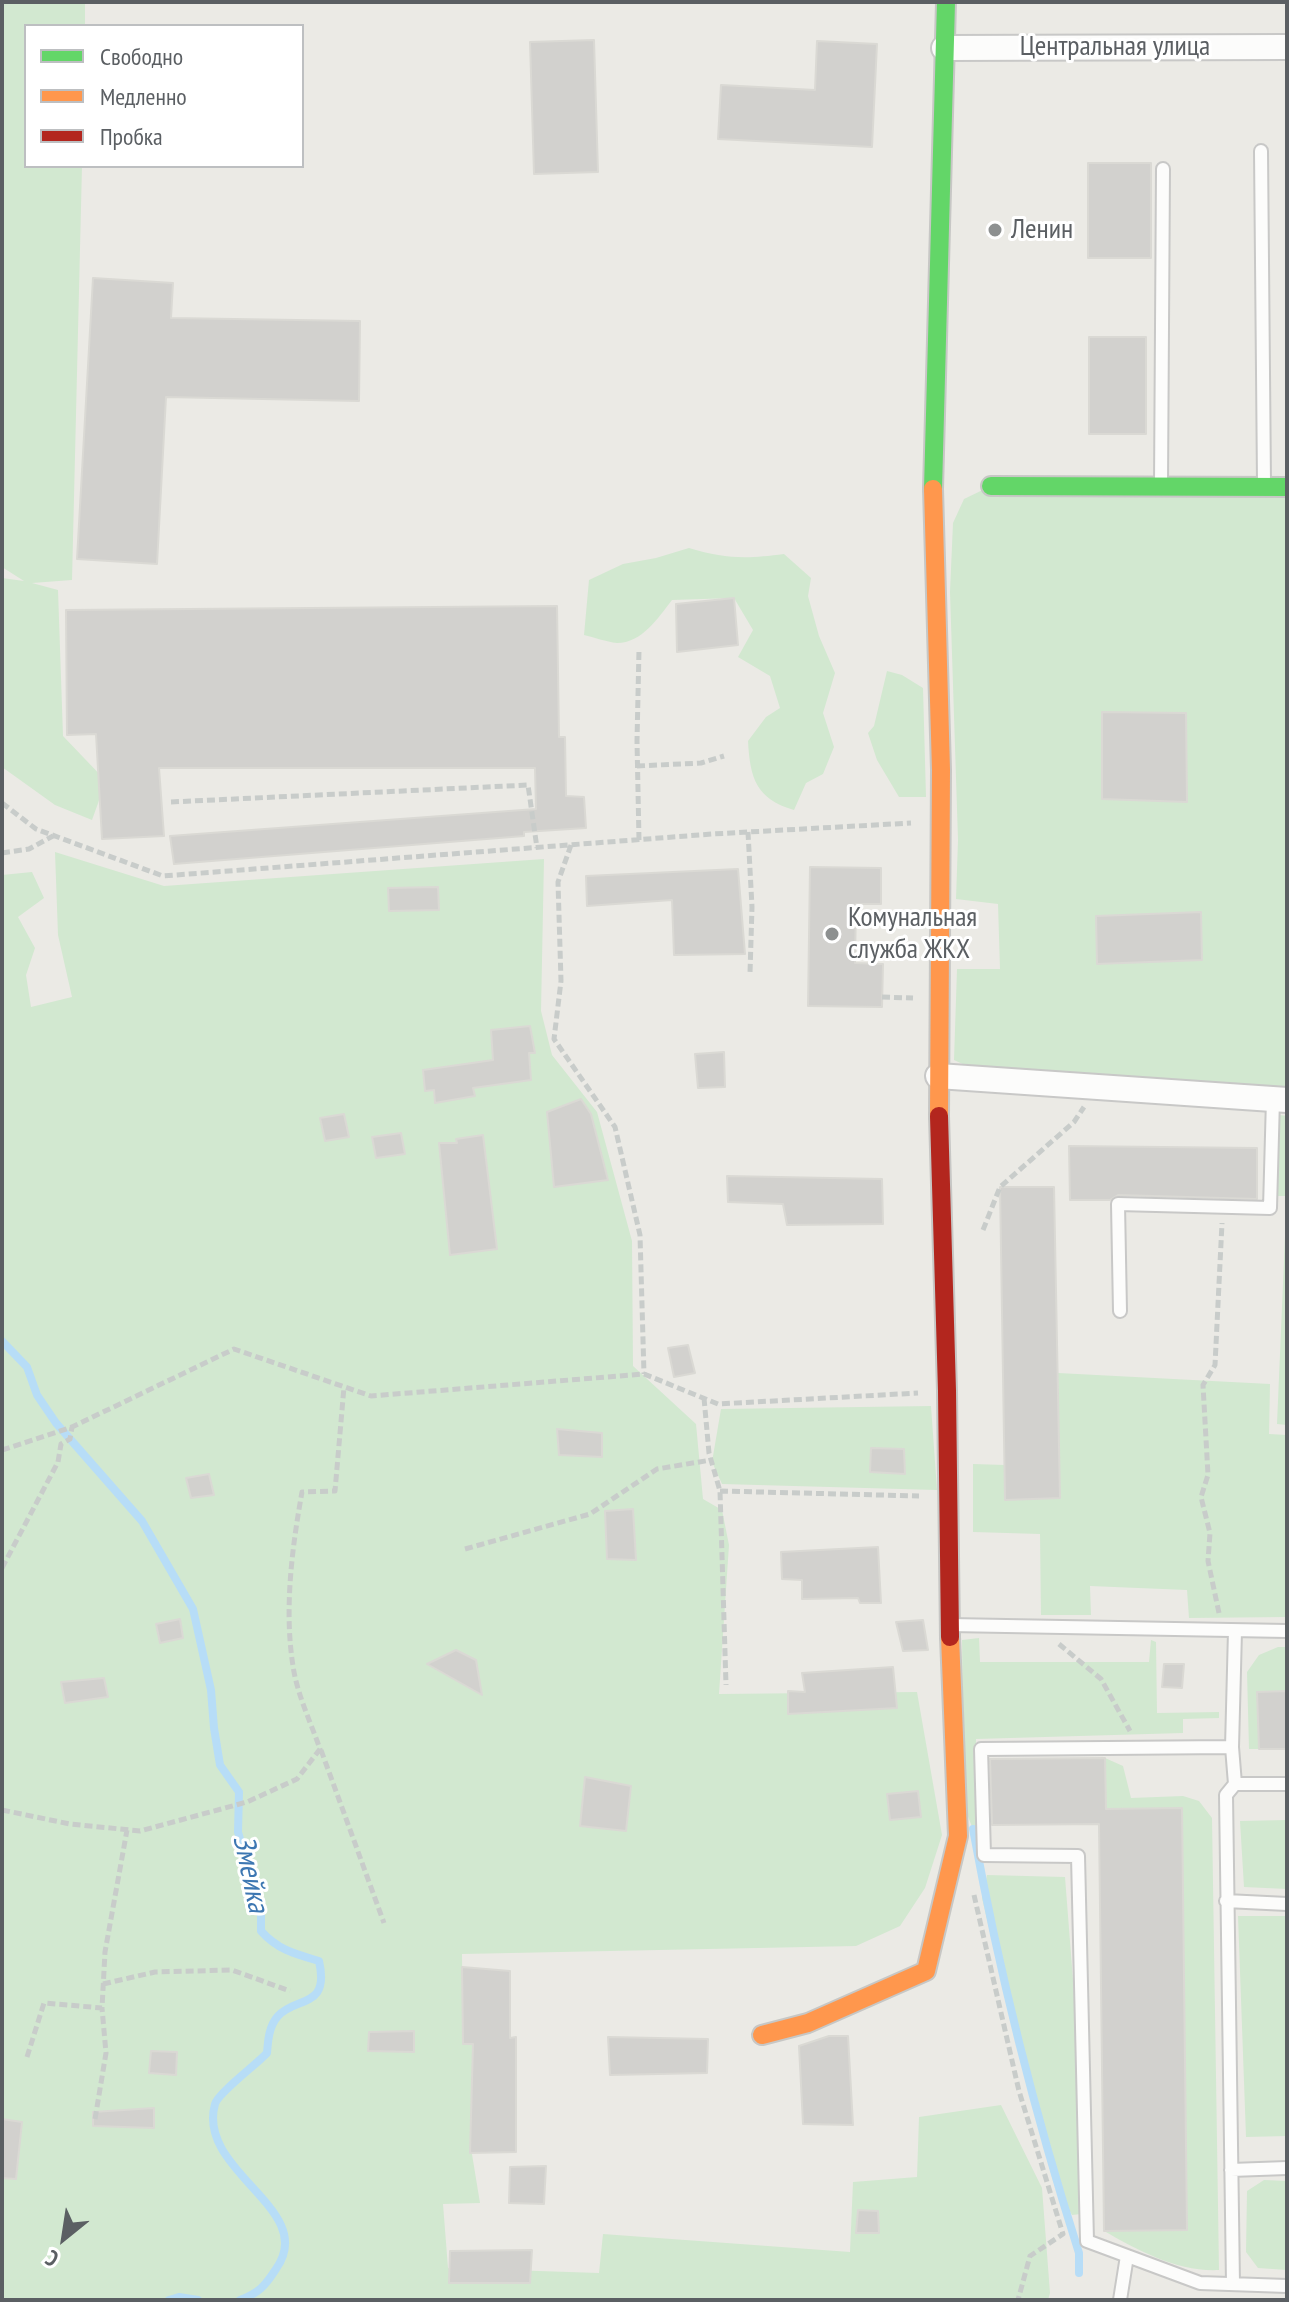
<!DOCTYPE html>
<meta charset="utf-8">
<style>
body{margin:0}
#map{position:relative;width:1289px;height:2302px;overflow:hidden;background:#ebeae5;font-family:"PT Sans Narrow",sans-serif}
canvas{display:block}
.frame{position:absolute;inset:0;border:4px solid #5b5f63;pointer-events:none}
.legend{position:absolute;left:24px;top:24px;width:280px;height:144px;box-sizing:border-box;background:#fff;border:2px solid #bdbfc1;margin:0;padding:10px 14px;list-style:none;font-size:24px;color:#5b5f63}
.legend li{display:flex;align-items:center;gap:16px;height:40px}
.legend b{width:40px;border:2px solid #bdbfc1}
.north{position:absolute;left:24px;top:2198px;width:80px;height:80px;-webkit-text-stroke:6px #fff;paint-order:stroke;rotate:210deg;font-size:22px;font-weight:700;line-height:32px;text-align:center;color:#5b5f63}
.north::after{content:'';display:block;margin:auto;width:28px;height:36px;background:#5b5f63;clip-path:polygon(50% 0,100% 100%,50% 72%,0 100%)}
</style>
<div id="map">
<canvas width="1289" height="2302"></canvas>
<div class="frame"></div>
<ul class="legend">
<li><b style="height:10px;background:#63d668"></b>Свободно</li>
<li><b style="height:10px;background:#ff974d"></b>Медленно</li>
<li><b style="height:10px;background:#b3261e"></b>Пробка</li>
</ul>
<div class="north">С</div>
</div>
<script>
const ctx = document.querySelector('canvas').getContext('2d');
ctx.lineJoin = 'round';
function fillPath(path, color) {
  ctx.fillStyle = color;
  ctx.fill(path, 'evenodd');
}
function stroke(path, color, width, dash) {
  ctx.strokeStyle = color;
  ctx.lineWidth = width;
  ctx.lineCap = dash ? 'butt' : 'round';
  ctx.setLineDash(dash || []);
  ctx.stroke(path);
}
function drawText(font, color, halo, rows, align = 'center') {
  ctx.font = font + ' "PT Sans Narrow",sans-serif';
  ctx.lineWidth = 6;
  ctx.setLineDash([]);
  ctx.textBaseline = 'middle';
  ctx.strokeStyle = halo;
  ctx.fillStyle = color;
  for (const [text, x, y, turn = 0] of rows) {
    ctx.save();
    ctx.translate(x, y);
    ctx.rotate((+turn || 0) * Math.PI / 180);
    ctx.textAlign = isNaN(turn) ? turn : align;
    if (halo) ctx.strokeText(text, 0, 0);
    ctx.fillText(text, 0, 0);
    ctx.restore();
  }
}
const green = new Path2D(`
 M2 2H85V26H26V166H82L72 580 32 583 58 590 63 736 106 781 92 820 55 805 2 767V578L24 581 2 567Z
 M991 486H1287V1094L982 1073 954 1060 957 969H1000L998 904 956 899 958 840 950 592 953 523 964 499Z
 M689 548C725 559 747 559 784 554L811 578 808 596 819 636 835 673 823 713 834 747 823 774 806 783 794 810C756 799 750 778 748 741L766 717 780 708 770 676 738 657 753 630 734 598 672 600C658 618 642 643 617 643 606 642 594 637 584 635L589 580 623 564 656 558Z
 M887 671 902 675 923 688 926 797H899L877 760 868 733 874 726Z
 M55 852 164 886 544 859 541 1011 552 1055 597 1112 632 1241 633 1366 696 1424 703 1499 722 1510 729 1545 719 1694 917 1692 942 1835 925 1888 900 1926 856 1946 462 1954 463 2044H473L470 2142 480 2203 443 2204 448 2268 599 2273 603 2234 850 2252 853 2182 917 2177 919 2117 1001 2105 1042 2188 1050 2293 1048 2300H2V875L32 872 44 898 18 917 35 948 26 975 31 1007 72 997 58 935Z
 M1280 1115 1287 1116V1196H1277Z
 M1286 1213H1287V1425L1277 1424Z
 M1058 1373 1270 1384 1269 1434 1287 1435V1617L1189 1618 1187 1590 1090 1586 1091 1615H1041L1040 1534 973 1532V1464L1005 1465 1006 1499 1060 1498Z
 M931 1406 937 1490 722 1484 712 1462 721 1409Z
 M979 1638 980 1662H1149L1151 1640 1156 1642 1157 1713 1219 1712V1718L1183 1719V1733L976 1739 979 1845 964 1806 962 1640Z
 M1278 1647H1287V1691L1257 1692 1259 1749H1249L1247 1672 1259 1655Z
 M1105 1758 1123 1766 1131 1798 1183 1796 1199 1801 1212 1818 1219 2270C1178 2272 1139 2251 1104 2231L1187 2230 1181 1808 1106 1809Z
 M1287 1820V1889L1244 1887 1240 1821Z
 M987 1875 1065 1877 1076 2019 1081 2214 1072 2215 1053 2181 1013 2031 982 1898Z
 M1238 1916H1287V2136L1246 2137Z
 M1264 2180 1287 2181V2270L1258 2268 1246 2252 1247 2191Z`);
const stream = new Path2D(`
 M2 1341 27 1367 37 1395 56 1423 142 1521 193 1609 211 1690 214 1728 220 1765 239 1792 238 1832 261 1911V1931C278 1950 295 1954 319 1961 330 2009 296 1996 278 2016 269 2026 268 2040 267 2053 257 2064 218 2093 215 2104 196 2172 319 2209 276 2269 265 2286 259 2293 240 2300
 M973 1829C999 1972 1035 2115 1079 2253V2273
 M169 2300 179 2297 198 2300`);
const building = new Path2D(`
 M594 40 598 172 534 174 530 42Z
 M817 41 877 44 872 147 718 139 721 85 815 90Z
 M1088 163H1151V258H1088Z
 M93 278 173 283 171 318 360 321 359 401 166 397 157 564 77 559Z
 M1089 337H1146V434H1089Z
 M734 598 738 645 677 652 676 604Z
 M557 606 559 737H565L566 796 584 797 586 828 524 832V836L174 864 170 836 536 809 535 768H159L164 836 102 839 96 734 67 735 66 610Z
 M1102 712 1186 713 1187 802 1102 799Z
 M810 867 881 868V904H856L855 963 883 964 882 1007 808 1006Z
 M738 869 745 954 674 955 672 900 587 906 586 876Z
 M438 887 439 910 389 911 388 888Z
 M1201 912 1202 960 1097 964 1096 916Z
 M530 1026 535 1053H529L531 1080 473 1088 475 1096 435 1103 434 1090 425 1091 423 1070 493 1060 491 1030Z
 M724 1052 725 1087 698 1088 695 1054Z
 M581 1099 591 1114 608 1180 554 1187 547 1112Z
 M344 1114 349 1137 325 1141 320 1118Z
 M401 1133 405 1154 376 1158 372 1137Z
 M483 1135 497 1249 450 1255 439 1143H457L456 1139Z
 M1069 1146 1257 1148V1199L1118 1195 1110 1200H1070Z
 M727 1176 882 1179 883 1224 787 1225 783 1204 728 1202Z
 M1000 1187H1054L1060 1498 1005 1500Z
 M688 1345 695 1373 674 1377 668 1348Z
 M557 1429 602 1433V1457L559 1455Z
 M871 1448 904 1449 905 1474 870 1472Z
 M209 1474 214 1495 191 1498 186 1478Z
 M633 1509 636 1560 607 1559 605 1511Z
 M878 1547 881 1603H860L858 1598 802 1599V1580L782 1579 781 1552Z
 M180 1619 183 1638 160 1643 156 1624Z
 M923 1620 928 1650 903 1651 896 1622Z
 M456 1650 476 1660 482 1695 427 1664Z
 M1164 1664H1184L1182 1688 1162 1687Z
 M893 1667 897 1708 788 1714V1691L805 1692 802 1673Z
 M104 1678 108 1697 65 1703 61 1682Z
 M1287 1691V1749H1259L1257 1692Z
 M1105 1758 1106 1809 1182 1808 1187 2230 1104 2231 1099 1824 992 1825 990 1759Z
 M585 1777 631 1786 626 1831 580 1826Z
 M918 1791 921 1817 890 1820 887 1794Z
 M462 1967 510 1971V2038L516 2037V2152L470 2153 473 2044H463Z
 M414 2031V2052L368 2051 369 2032Z
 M829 2036H848L853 2125 803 2124 799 2046Z
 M608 2037 708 2039 707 2073 610 2075Z
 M151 2051 177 2052 176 2075 149 2073Z
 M154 2108V2128L93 2126V2112Z
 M2 2119 22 2122 16 2179 2 2178Z
 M546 2166 544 2204 509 2203 510 2167Z
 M858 2210 878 2211 879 2233H856Z
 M532 2250 530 2283H449L450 2251Z`);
const path = new Path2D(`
 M637 766 701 763 724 756
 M171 802 528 785 537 848
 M2 803 36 829 163 876 712 834 911 823
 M748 832 752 907 750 973
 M639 840 637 741 639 650
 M571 845 558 882 561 981 554 1039 615 1127 640 1235 644 1374
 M2 853 29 849 53 836
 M882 997 913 998
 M983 1230 1000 1187 1074 1122 1084 1107
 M704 1398 709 1453 720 1491 726 1685
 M2 1450 72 1427 234 1349 371 1396 644 1374 718 1404 918 1393
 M720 1491 919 1496
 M465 1549 590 1514 657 1469 711 1460
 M2 1568 58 1462 61 1444 70 1439 72 1427
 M1219 1613 1208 1561 1210 1533 1201 1497 1208 1475 1203 1385 1215 1365 1222 1223
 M1059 1644 1101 1679 1130 1731
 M321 1750 384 1923
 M2 1810 70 1824 140 1831 247 1802 297 1779 320 1749C311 1723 297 1694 293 1666 284 1609 292 1548 302 1492L335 1491 344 1387
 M974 1895 1019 2091 1063 2234 1030 2256 1018 2300
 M103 1984 155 1972 232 1970 290 1991
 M27 2057 44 2003 102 2008 105 1952 127 1830
 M95 2119 106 2053 102 2008`);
const lane = new Path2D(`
 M1261 151 1264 483
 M1161 484 1163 169
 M1120 1311 1118 1204 1270 1208 1273 1099
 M950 1625 1287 1631
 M1232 1747 1235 1631
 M1287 1784H1235L1232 1747 981 1749 984 1855 1078 1856 1087 2241 1200 2283 1287 2286
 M1226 1901 1287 1904
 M1231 2170 1287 2168
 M1233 2284 1226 1795 1235 1784
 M1120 2300 1127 2256`);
const street = new Path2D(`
 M944 48 1287 47
 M938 1076 1287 1100`);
const fast = new Path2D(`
 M991 486 1287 487
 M933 489 946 2`);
const slow = new Path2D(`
 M933 489 941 770 939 1116
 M762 2035 808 2023 926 1971 958 1836 950 1637`);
const jam = new Path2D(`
 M939 1116 947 1391 950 1637`);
const markers = [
 [995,230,8,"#8d9090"],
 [832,934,8,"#8d9090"]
];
const streetNames = [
 ["Центральная улица",1115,47]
];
const poiNames = [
 ["Ленин",1011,230],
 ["Комунальная",848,918],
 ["служба ЖКХ",848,950]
];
const waterNames = [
 ["Змейка",250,1874,78]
];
fillPath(green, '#d2e8d0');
stroke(stream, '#b7ddf7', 8);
fillPath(building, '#d2d1ce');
stroke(building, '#dad9d4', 2);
stroke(lane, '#c8c8c7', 16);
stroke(street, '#c8c8c7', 28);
stroke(fast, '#c7c7c5', 22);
stroke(slow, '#c7c7c5', 22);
stroke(jam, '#c7c7c5', 22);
stroke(path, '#c8ccca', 5, [8, 4]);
stroke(lane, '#fcfcfb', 12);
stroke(street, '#fcfcfb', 24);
stroke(fast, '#63d668', 18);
stroke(slow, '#ff974d', 18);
stroke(jam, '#b3261e', 18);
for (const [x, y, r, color] of markers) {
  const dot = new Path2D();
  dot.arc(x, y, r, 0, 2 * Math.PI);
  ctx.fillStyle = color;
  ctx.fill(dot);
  stroke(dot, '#fff', 3);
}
drawText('28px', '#5b5f63', '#fff', streetNames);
drawText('28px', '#5b5f63', '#fff', poiNames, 'left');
drawText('italic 30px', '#3d77b2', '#fff', waterNames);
</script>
